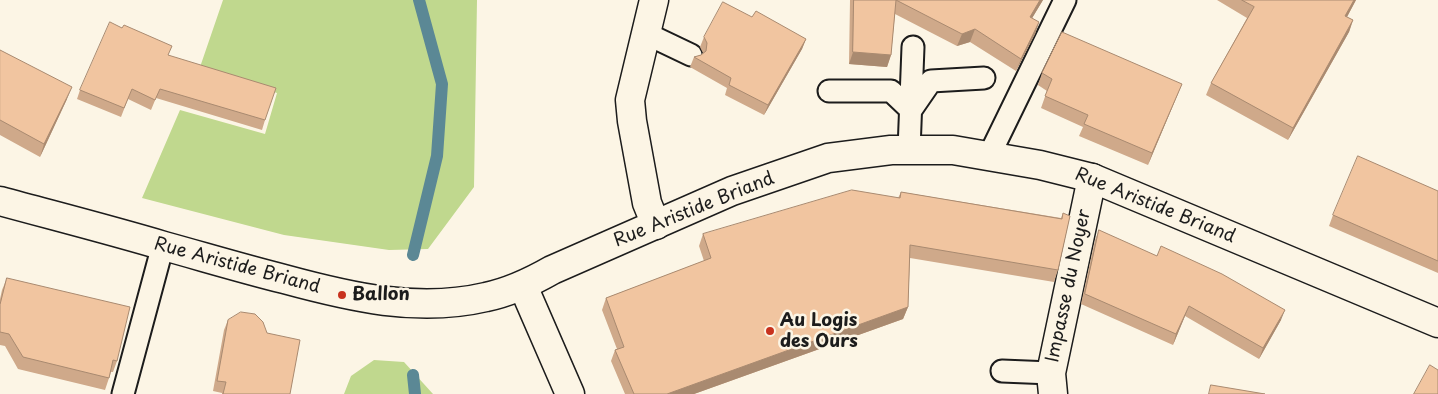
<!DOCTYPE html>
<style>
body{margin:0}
canvas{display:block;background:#fcf5e5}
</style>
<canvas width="1438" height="394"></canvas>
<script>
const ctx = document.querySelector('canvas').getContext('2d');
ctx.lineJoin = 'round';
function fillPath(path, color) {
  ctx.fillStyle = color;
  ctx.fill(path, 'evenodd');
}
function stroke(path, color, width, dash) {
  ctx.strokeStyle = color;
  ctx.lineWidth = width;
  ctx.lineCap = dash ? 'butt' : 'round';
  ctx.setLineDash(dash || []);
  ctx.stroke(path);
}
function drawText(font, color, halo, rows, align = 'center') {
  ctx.font = font + ' "Playpen Sans",sans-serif';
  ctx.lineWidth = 5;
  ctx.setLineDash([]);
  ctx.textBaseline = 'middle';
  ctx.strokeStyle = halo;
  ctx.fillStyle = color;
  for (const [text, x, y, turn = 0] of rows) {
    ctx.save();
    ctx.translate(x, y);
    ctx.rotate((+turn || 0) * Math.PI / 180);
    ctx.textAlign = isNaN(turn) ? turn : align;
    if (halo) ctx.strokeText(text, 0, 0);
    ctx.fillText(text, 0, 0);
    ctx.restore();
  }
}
const green = new Path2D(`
 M223 0H477L474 187 428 249 389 250 284 235 142 198 180 110 265 134 277 93 199 70Z
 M374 360 404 362 433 394H344L351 376Z`);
const stream = new Path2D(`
 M413 255 437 156 442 84 419 0
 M413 375 415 394`);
const service = new Path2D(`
 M647 34 691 55
 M829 91H891L911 110 931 81 984 78
 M909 150 913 47
 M989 156 1065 0
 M1002 371 1051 373
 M123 394 163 245`);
const minor = new Path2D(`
 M654 0 630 100 632 121 647 203 656 225
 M523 286 570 394
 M1053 394 1051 373 1092 178`);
const tertiary = new Path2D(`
 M0 201C55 216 110 230 164 246 204 257 244 269 284 279 350 297 418 313 486 297 510 292 531 282 552 270L732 191 828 158 891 150H953L1040 165 1092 178 1438 323`);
const wall = new Path2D(`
 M850 0H1043L1032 18 1039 22 1035 34 1016 71 970 42 957 46 895 14 891 55 887 67 849 64Z
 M1217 0H1356L1347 17 1353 20 1349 32 1288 140 1206 95 1211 83 1247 18Z
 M752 17 806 39 802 49 764 115 725 95 727 88 690 67 694 57 701 55 703 53 700 47 704 37Z
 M0 50 67 99 40 157 0 135Z
 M169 55 265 120 262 130 156 98 151 110 128 99 121 117 77 99 80 90Z
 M1042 73 1182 84 1148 165 1079 136 1083 127 1041 108 1047 91 1038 85Z
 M1438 191V273L1329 226 1333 215Z
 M901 192 1061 218 1063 213 1058 270 1054 282 910 258 908 307 903 319 694 394H625L611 361 615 350 617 349 602 310 606 298 704 261 699 246 703 234 898 198Z
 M1099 230 1281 320 1259 359 1185 316 1173 345 1081 304 1095 240Z
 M7 278 117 361 113 372H111L105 390 18 369 5 346 0 345V299L2 290Z
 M228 320 290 394H222V393L213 391 224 330Z`);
const shadedWall = new Path2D(`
 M1040 0H1043L1025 30 1030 17Z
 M1354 0H1356L1341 28 1345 16Z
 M1353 20 1349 32 1288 140 1293 128Z
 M1039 22 1035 34 1016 71 1021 59Z
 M975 29 970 42 957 46 962 34Z
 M806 39 802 49 764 115 768 105Z
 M853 52 891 55 887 67 849 64Z
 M1182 84 1177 96 1148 165 1152 153Z
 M72 87 67 99 40 157 44 144Z
 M1189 306 1185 316 1173 345 1176 334Z
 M908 307 903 319 694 394H667Z
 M1285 310 1281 320 1259 359 1263 348Z`);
const building = new Path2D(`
 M854 0H1040L1030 17 1039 22 1021 59 975 29 962 34 896 0 891 55 853 52Z
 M1242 0H1354L1345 16 1353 20 1293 128 1211 83 1254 7Z
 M723 2 752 17 756 11 806 39 768 105 729 85 731 78 694 57 701 55 706 51 707 43 704 37Z
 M110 22 122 28 124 25 172 46 168 55 276 88 265 120 160 89 155 100 132 89 124 108 80 90Z
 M1062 32 1182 84 1152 153 1084 124 1088 115 1045 96 1052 79 1042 73Z
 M0 50 72 87 44 144 0 120Z
 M1358 156 1438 191V261L1333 215Z
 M852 190 900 198 901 192 1062 219 1063 213 1070 216 1058 270 910 245 908 307 667 394H634L615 350 624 347 606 298 711 258 703 234Z
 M1099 230 1157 256 1161 246 1222 274 1285 310 1263 348 1189 306 1176 334 1085 294Z
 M7 278 130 307 117 361 113 360 109 378 23 357 9 334 0 332V305Z
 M241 312 255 314 263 322 267 333 300 340 290 394H223L226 382 217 381 228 320Z
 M1430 365 1438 370V394H1414Z
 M1211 385 1265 394H1209Z`);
const markers = [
 [342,295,5,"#c8321e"],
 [770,331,5,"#c8321e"]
];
const streetNames = [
 ["Rue Aristide Briand",1155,206,22],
 ["Rue Aristide Briand",694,210,-22],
 ["Rue Aristide Briand",237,266,15],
 ["Impasse du Noyer",1069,286,-78]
];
const poiNames = [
 ["Ballon",352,295],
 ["Au Logis",780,321],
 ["des Ours",780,342]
];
fillPath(green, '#c0d88e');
stroke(stream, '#5b8895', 12);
stroke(service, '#1c1c1c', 25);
stroke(minor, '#1c1c1c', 31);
stroke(tertiary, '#1c1c1c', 31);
stroke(service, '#fcf5e5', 21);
stroke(minor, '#fcf5e5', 28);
stroke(tertiary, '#fcf5e5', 28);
fillPath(wall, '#cfa98a');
fillPath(shadedWall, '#a98a70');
fillPath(building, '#f1c5a0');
stroke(building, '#a98a70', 1);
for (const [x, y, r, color] of markers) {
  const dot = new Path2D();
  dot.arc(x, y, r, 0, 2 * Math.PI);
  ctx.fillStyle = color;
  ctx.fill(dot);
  stroke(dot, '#fcf5e5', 2);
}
drawText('18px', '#1c1c1c', '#fcf5e5', streetNames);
drawText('bold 18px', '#1c1c1c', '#fcf5e5', poiNames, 'left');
</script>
